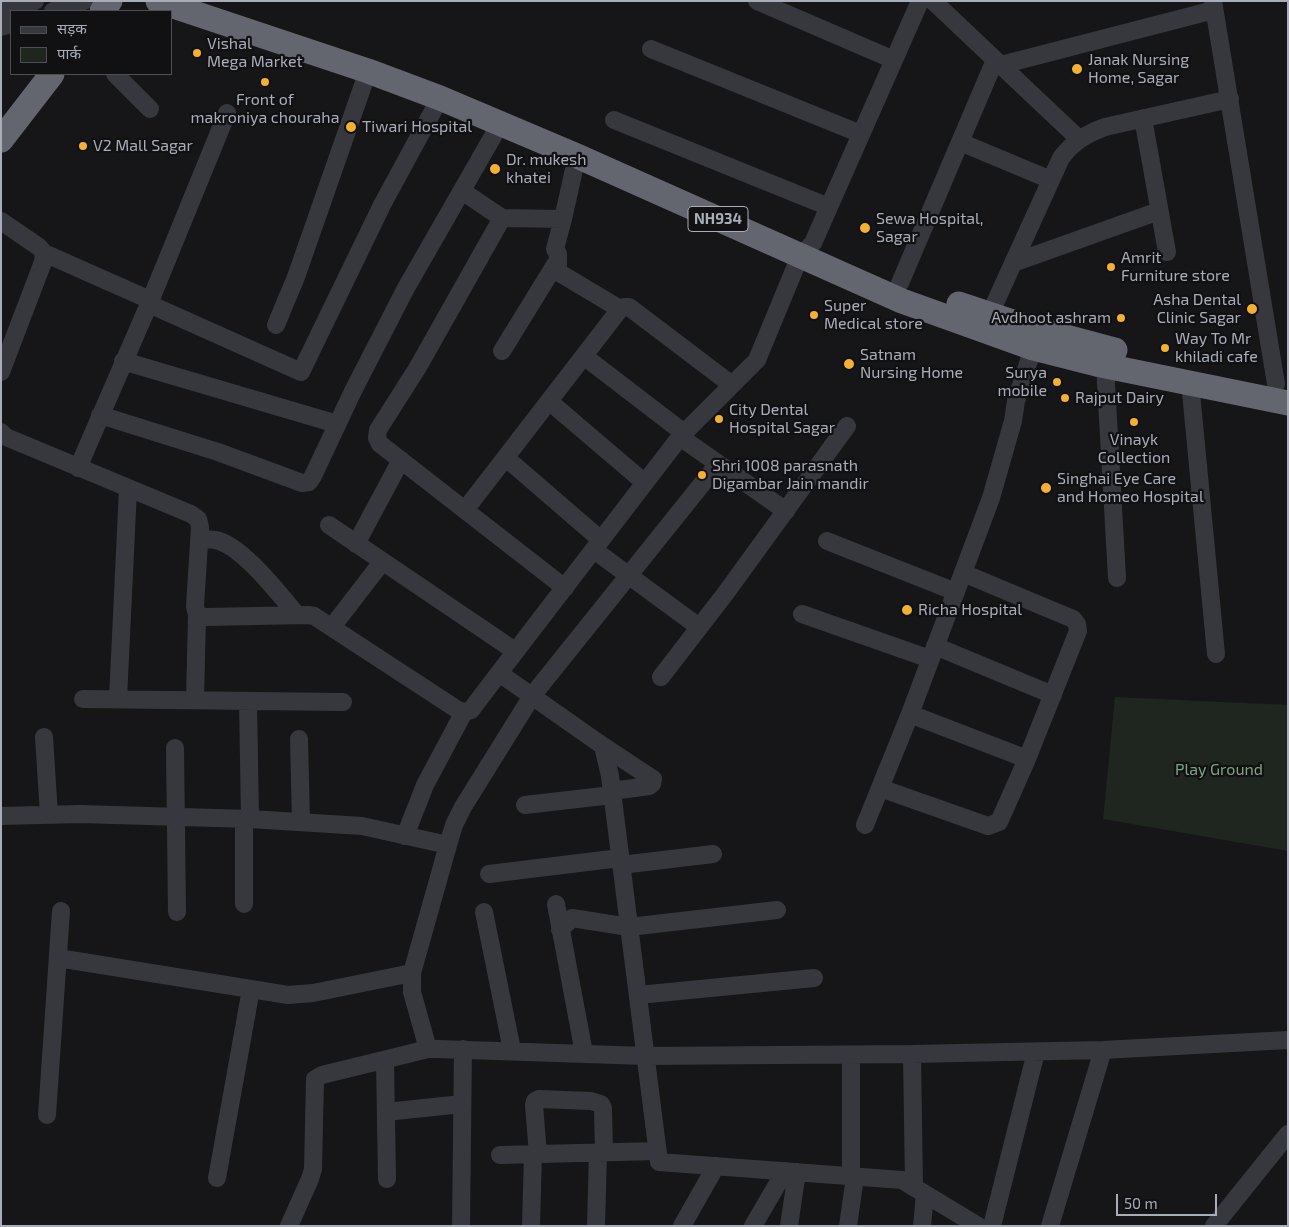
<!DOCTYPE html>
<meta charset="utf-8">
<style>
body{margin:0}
#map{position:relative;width:1289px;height:1227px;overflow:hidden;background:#161618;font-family:"Exo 2","Noto Sans Devanagari",sans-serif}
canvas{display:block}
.frame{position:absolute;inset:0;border:2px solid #a8adb8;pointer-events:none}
.legend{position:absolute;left:10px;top:10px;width:162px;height:65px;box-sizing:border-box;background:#111113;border:1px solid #4d4f55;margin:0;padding:6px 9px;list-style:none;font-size:15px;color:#a8adb8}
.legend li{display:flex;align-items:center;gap:10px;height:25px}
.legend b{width:25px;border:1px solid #4d4f55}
.scale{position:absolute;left:1116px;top:1194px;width:101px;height:22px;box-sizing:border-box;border:2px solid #a8adb8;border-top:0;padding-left:6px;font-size:15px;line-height:18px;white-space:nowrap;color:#a8adb8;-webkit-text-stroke:4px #111113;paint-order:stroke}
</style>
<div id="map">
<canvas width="1289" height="1227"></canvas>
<div class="frame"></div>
<ul class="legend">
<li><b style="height:6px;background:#37383d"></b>सड़क</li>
<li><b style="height:14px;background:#1e261f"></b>पार्क</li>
</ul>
<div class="scale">50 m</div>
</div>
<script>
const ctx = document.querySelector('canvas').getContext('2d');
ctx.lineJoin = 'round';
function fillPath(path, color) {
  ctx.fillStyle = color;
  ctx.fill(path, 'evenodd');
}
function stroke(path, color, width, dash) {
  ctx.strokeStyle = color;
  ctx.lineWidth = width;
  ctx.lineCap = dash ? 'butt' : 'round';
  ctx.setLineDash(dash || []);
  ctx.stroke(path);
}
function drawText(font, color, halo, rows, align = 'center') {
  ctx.font = font + ' "Exo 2",sans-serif';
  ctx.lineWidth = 4.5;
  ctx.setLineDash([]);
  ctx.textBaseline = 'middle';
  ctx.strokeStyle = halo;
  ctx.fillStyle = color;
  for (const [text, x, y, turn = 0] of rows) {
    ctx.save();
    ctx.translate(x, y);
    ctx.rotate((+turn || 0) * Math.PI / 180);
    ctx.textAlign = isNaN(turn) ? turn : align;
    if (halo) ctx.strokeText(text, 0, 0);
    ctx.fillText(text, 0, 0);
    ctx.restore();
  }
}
const green = new Path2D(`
 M1115 697 1288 705V851L1103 819Z`);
const minor = new Path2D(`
 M757 1 894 60
 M920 1 813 243 800 256 757 360 680 437 499 673 603 746 610 776 659 1162 902 1180 978 1226
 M933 1 1079 139
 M1213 1 1276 384
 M1 10 35 1
 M53 11 84 1
 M1 27 11 24
 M651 49 861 134
 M1001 65 1214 10
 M115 74 150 109
 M1143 118 1167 252
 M614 120 829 207
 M960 142 1051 180
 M462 191 502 218 563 219 555 249 558 254V260L502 351
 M502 218 418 367 378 430 377 438 380 444 565 588
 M563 219 577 156
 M1 221 39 247 44 253 43 262 1 372
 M44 253 150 300
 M558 260V272L620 309
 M1013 263 1159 211
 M900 283 995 60
 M149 304 301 372 382 205 440 98
 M990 314 1061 158C1073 142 1086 134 1105 127L1230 99
 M276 325 296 277 368 71
 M585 357 684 433
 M123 361 337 424
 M1105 365 1117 578
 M1190 382 1216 654
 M550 402 645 483
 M100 415 218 452 302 483 309 482 313 476 353 391 406 288 500 124
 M1 432 6 437 191 514 198 519 200 527 195 606 197 615 205 617 308 615 314 616 458 710 464 712 471 710 499 673
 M680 437 786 511
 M506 458 601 540
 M78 468 149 304 227 113
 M465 510 620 309 624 307H629L732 385
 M329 525 515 651
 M199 540C204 540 210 539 215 540 241 544 280 595 297 615
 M827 541 956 592
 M356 544 401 460
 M594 550 699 627
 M802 614 930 659
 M332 627 382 562
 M935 646 1053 695
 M661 677 725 594 847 426
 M83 699 343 702
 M118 699 128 489
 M195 700 197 615
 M248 701 250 819
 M910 714 1027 759
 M44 737 49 815
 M299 739 301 822
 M603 746 653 779 652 784 649 786 612 791
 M175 748 177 912
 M880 788 988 826 999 822 1027 759 1078 631 1077 624 1073 619 963 573
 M525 805 612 795
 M1 816 80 814 250 819 362 826 448 845
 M244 818V904
 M865 825 910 714 991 498 1013 421 1016 401 1033 348
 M405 836 425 785 464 712
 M621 865 713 854
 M489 874 620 858
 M556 904 584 1053
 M484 912 512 1050
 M560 930 572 918 629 927 777 910
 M58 958 288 995 313 993 412 973
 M638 995 814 978
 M428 1049 412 992V973L448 845 454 825 463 807 532 696 718 464
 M912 1054 914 1187
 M851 1055V1176
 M385 1060 387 1179
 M386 1112 462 1104
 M47 1115 61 911
 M538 1154 534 1105 535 1101 539 1099 591 1101 601 1104 603 1108 604 1152
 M500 1155 658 1151
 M217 1178 251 989
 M289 1226 310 1179 313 1169 315 1079 322 1075 428 1049H437L646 1056 912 1054 1103 1050 1288 1040
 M461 1226 463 1049
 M531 1226 533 1154
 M596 1226 598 1152
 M682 1226 716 1166
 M753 1226 785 1171
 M789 1226 797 1172
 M848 1226 855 1177
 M922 1226 925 1194
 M992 1226 1036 1052
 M1050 1226 1103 1050
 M1214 1226 1288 1134`);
const highway = new Path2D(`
 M158 1 368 71 440 98 577 156 902 301 1033 348 1096 364 1288 403
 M102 11 110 1
 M1 140 52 74
 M959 304 1025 326 1115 350`);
const markers = [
 [197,53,5,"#f2b134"],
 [1077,69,6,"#f2b134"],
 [265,82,5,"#f2b134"],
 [351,127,6,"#f2b134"],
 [83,146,5,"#f2b134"],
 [495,169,6,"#f2b134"],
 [865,228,6,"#f2b134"],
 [1111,267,5,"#f2b134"],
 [1252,309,6,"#f2b134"],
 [814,315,5,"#f2b134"],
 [1121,318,5,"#f2b134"],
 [1165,348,5,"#f2b134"],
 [849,364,6,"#f2b134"],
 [1057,382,5,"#f2b134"],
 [1065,398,5,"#f2b134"],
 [719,419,5,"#f2b134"],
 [1134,422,5,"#f2b134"],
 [702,475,5,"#f2b134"],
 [1046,488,6,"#f2b134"],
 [907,610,6,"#f2b134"]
];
const shields = [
 [718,219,60]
];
const shieldNames = [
 ["NH934",718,219]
];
const poiNames = [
 ["Vishal",207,44],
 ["Mega Market",207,62],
 ["Janak Nursing",1088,60],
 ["Home, Sagar",1088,78],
 ["Front of",265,100,"center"],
 ["makroniya chouraha",265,118,"center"],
 ["Tiwari Hospital",362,127],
 ["V2 Mall Sagar",93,146],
 ["Dr. mukesh",506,160],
 ["khatei",506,178],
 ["Sewa Hospital,",876,219],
 ["Sagar",876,237],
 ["Amrit",1121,258],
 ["Furniture store",1121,276],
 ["Asha Dental",1241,300,"right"],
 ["Clinic Sagar",1241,318,"right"],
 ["Super",824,306],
 ["Medical store",824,324],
 ["Avdhoot ashram",1111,318,"right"],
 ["Way To Mr",1175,339],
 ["khiladi cafe",1175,357],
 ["Satnam",860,355],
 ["Nursing Home",860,373],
 ["Surya",1047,373,"right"],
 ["mobile",1047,391,"right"],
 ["Rajput Dairy",1075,398],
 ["City Dental",729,410],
 ["Hospital Sagar",729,428],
 ["Vinayk",1134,440,"center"],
 ["Collection",1134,458,"center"],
 ["Shri 1008 parasnath",712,466],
 ["Digambar Jain mandir",712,484],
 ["Singhai Eye Care",1057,479],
 ["and Homeo Hospital",1057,497],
 ["Richa Hospital",918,610]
];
const parkNames = [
 ["Play Ground",1219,770]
];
fillPath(green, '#1e261f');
stroke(minor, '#37383d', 18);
stroke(highway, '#63666e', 25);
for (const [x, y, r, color] of markers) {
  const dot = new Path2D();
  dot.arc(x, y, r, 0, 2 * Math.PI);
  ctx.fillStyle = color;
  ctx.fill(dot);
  stroke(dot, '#111113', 2);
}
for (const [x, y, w] of shields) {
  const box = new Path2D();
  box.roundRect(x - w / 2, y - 12.5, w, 25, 4);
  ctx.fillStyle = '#111113';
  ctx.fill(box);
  stroke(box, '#a8adb8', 1);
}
drawText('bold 15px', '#a8adb8', null, shieldNames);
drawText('16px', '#a8adb8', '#111113', poiNames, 'left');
drawText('16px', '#7fa381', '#111113', parkNames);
</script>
